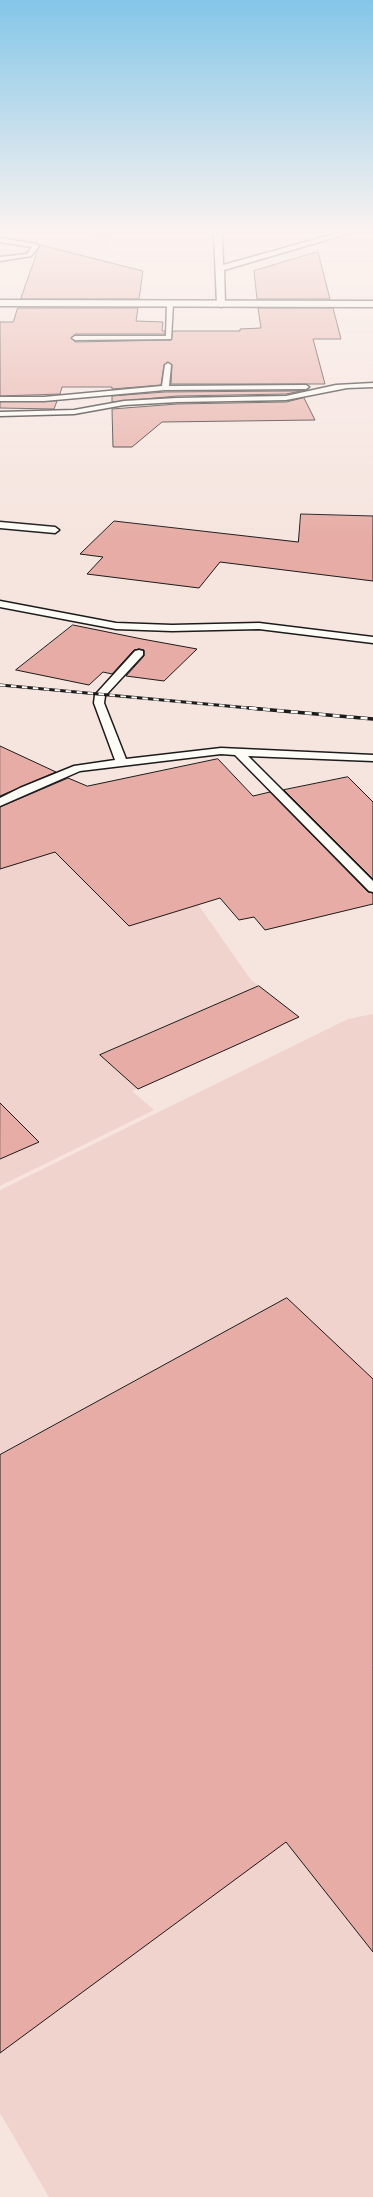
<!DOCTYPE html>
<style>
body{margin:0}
canvas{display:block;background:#f6e4de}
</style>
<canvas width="373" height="2197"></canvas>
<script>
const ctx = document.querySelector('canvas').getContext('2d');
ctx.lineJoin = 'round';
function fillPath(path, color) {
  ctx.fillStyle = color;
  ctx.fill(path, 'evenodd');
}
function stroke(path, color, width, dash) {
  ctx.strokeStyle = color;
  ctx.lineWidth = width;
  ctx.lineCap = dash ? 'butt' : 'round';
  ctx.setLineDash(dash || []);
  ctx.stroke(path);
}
const built = new Path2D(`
 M93 233H113L100 268 40 252 46 243 57 241H90Z
 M0 826 174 870 251 980 299 1017 132 1091 154 1110 0 1186Z
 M373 1014V2197H49L0 2113V1190L348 1019Z`);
const building = new Path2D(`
 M40 245 143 271 139 299H21Z
 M318 252 330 299H257L254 271Z
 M18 308H138L136 321 163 322 162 331H165V334H75L71 338 75 342 171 340 173 331H240V329L261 328 258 308H333L341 339H313L325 384H171L172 365 167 362 164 365 161 385 112 389V387H62L60 394 0 396V322H13Z
 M301 391 286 394 177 396 112 402V396L165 392Z
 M304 398 315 420 162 422 132 447H113L112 409 177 404 286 402Z
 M57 401 54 409 0 408V402Z
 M301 514 373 516V581L220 562 199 588 87 574 103 557 80 554 114 521 298 542Z
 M73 625 142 639 197 649 164 681 126 676 144 656V650L139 649 134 650 112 674 103 672 89 685 16 670Z
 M0 746 56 772 0 796Z
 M218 759 253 796 270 792 368 892 373 893V904L265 930 254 917 239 920 220 898 129 926 55 852 0 869V807L68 778 87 786Z
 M348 777 373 802V879L284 790Z
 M259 986 299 1017 138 1089 100 1055Z
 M0 1103 39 1142 0 1159Z
 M287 1298 373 1379V1952L286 1842 0 2053V1455Z`);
const service = new Path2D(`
 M0 238 36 244 39 246 31 256 0 261V257L27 254 32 247 0 242Z
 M170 302 173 304 171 339 75 340 72 338 75 336H166L167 304Z
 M168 363 171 365 169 386 306 385 309 387 306 389 165 390 44 401H0V397H44L162 386 165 365Z
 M373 383V387L347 388 286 400 177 402 124 405 74 414 0 416V412L74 410 124 401 177 398 286 396 336 385Z
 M0 522 55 527 59 530 55 533 0 528Z
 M0 601 116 623 172 625 259 623 373 637V643L259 629 172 631 116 629 0 607Z
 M139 650 143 651V655L105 696 104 703 126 759 221 748 373 755V761L248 756 373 881V892L369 891 235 755 221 754 80 771 0 806V798L20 788 74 766 115 760 94 703 95 695 135 651Z`);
const minor = new Path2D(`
 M214 233H222L223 265 338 233H350L224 270 225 304 221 307 217 304Z`);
const secondary = new Path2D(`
 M0 300 373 301V307L0 306Z`);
const railFar1 = new Path2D(`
 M0 685 260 709`);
const rail = new Path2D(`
 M249 708 373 719`);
fillPath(built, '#f1d3cd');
fillPath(building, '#e6aca5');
stroke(building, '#1c1c1c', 1);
stroke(service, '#1c1c1c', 3);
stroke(minor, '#1c1c1c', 3);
stroke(secondary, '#1c1c1c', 3);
fillPath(service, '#fdfcf7');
fillPath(minor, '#fdfcf7');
fillPath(secondary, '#fdfcf7');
stroke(railFar1, '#1c1c1c', 3);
stroke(rail, '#1c1c1c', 3.5);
stroke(railFar1, '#fdfcf7', 2, [5.5]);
stroke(rail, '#fdfcf7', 2.5, [7]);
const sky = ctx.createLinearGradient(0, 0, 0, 540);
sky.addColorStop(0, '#84c6e8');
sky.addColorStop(0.43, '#fbf3f0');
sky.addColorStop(1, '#fbf3f000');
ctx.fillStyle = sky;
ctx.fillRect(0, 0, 373, 540);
</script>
